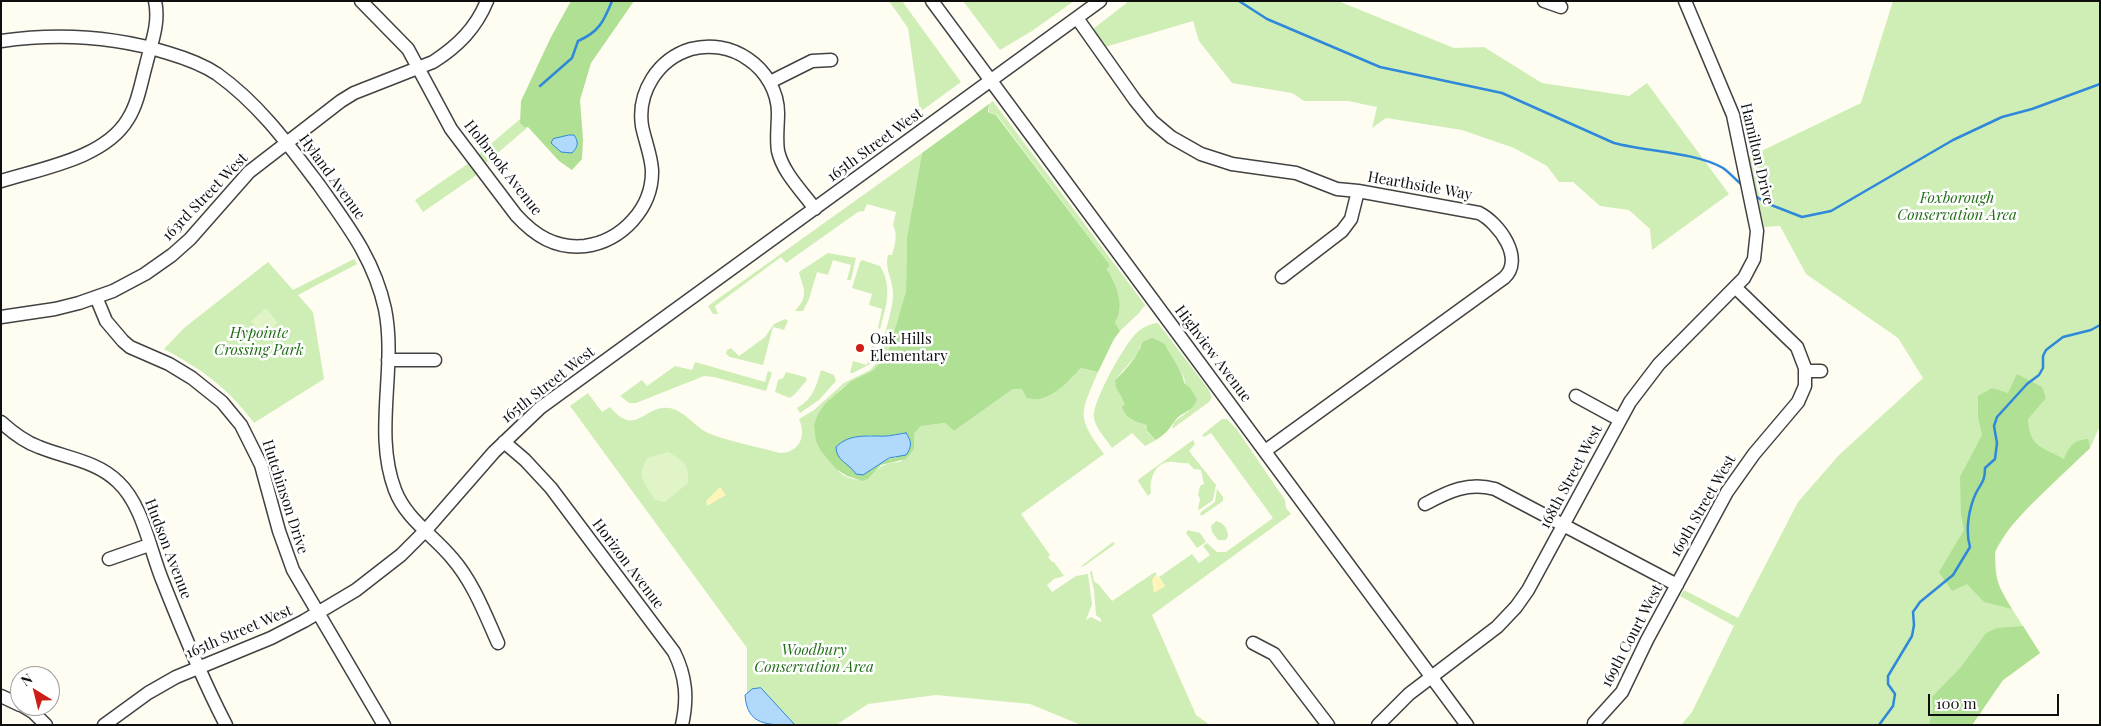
<!DOCTYPE html>
<style>
body{margin:0}
#map{position:relative;width:2101px;height:726px;overflow:hidden;background:#fffdf1;font-family:"Playfair Display",serif}
canvas{display:block}
.frame{position:absolute;inset:0;border:2px solid #0f0f0f;pointer-events:none}
.north{position:absolute;left:10px;top:666px;width:50px;height:50px;box-sizing:border-box;background:#fff;border:1px solid #9f9f9f;border-radius:50%;rotate:324deg;font-size:14px;font-weight:700;line-height:20px;text-align:center;color:#0f0f0f}
.north::after{content:'';display:block;margin:auto;width:18px;height:22px;background:#cd1f18;clip-path:polygon(50% 0,100% 100%,50% 72%,0 100%)}
.scale{position:absolute;left:1928px;top:694px;width:131px;height:22px;box-sizing:border-box;border:2px solid #0f0f0f;border-top:0;padding-left:6px;font-size:15px;line-height:18px;white-space:nowrap;color:#0f0f0f;-webkit-text-stroke:4px #fff;paint-order:stroke}
</style>
<div id="map">
<canvas width="2101" height="726"></canvas>
<div class="frame"></div>
<div class="north">N</div>
<div class="scale">100 m</div>
</div>
<script>
const ctx = document.querySelector('canvas').getContext('2d');
ctx.lineJoin = 'round';
function fillPath(path, color) {
  ctx.fillStyle = color;
  ctx.fill(path, 'evenodd');
}
function stroke(path, color, width, dash) {
  ctx.strokeStyle = color;
  ctx.lineWidth = width;
  ctx.lineCap = dash ? 'butt' : 'round';
  ctx.setLineDash(dash || []);
  ctx.stroke(path);
}
function drawText(font, color, halo, rows, align = 'center') {
  ctx.font = font + ' "Playfair Display",serif';
  ctx.lineWidth = 5;
  ctx.setLineDash([]);
  ctx.textBaseline = 'middle';
  ctx.strokeStyle = halo;
  ctx.fillStyle = color;
  for (const [text, x, y, turn = 0] of rows) {
    ctx.save();
    ctx.translate(x, y);
    ctx.rotate((+turn || 0) * Math.PI / 180);
    ctx.textAlign = isNaN(turn) ? turn : align;
    if (halo) ctx.strokeText(text, 0, 0);
    ctx.fillText(text, 0, 0);
    ctx.restore();
  }
}
const green = new Path2D(`
 M889 1H902L961 82 920 112 908 28Z
 M963 1H1074L1032 31 1000 50Z
 M1129 1H1338L1454 48 1484 47 1542 83 1629 96 1647 83 1729 194 1652 250 1650 229 1629 210 1600 206 1573 182H1559L1547 166 1514 148 1462 130 1386 118 1372 128 1377 107 1348 101H1304L1292 93 1232 83 1199 41 1193 21 1105 47 1093 29Z
 M1893 1H2100V426L2090 448 2013 522 1995 552 1997 585 2040 653 2002 681 1972 725H1681L1692 712 1734 626 1680 596 1684 590 1738 618 1798 502 1839 455 1923 378 1898 338 1806 274 1780 226 1764 227 1749 157 1861 103Z
 M993 101 1145 305 1139 313 1120 331 1115 322C1126 306 1116 284 1107 269L1110 265 997 115 989 112V104Z
 M520 119V123L528 127 486 163 479 154Z
 M922 153 907 237 906 291 889 349 881 362 872 371 851 381 841 389 818 414C824 436 826 473 853 479 858 480 864 479 869 478 879 467 885 462 900 462L914 449V434L921 426 945 423 954 431 1013 389H1022L1069 381 1081 368 1098 372C1080 414 1076 416 1104 454L1021 514 1050 555 1048 557 1052 562H1054L1064 576 1054 579 1047 585 1052 592 1076 576 1088 574 1092 604 1086 620 1091 617 1101 622V619L1096 615 1094 590 1090 572 1092 571 1094 581 1099 585 1112 601 1155 572 1157 575 1154 576V592L1165 586 1159 577 1192 554 1199 563 1210 555 1203 546 1207 543 1217 552H1226L1273 518 1211 433 1204 437 1202 435 1222 419H1227L1236 428 1285 500 1286 508 1291 514 1152 615 1196 715 1210 725H1081L1030 704 936 695 868 704 836 725H771L747 700V648L570 406 588 393 602 412 610 407C636 438 644 405 669 408 684 410 695 427 708 433 727 441 759 447 780 453 799 453 807 436 799 419L814 410 844 383 870 370 875 365C880 348 894 309 893 293 893 280 884 268 888 255H892C895 244 898 235 893 225L896 212 867 204 864 211 858 212 786 263 781 257 715 306 718 314H713L708 306Z
 M469 163 478 174 423 212 415 200Z
 M828 253 856 258 851 280H847L851 265 833 260 828 275 817 272 809 299 803 311H795C810 294 803 290 799 272Z
 M354 259 357 264 298 295 313 312 324 379 254 423C226 386 204 371 164 349L184 328 268 262 293 290Z
 M862 260 880 266C893 287 886 307 880 329L878 328 882 309 869 305 872 294 852 288 860 262Z
 M785 319 788 321 784 330 773 327 763 365 730 357 726 354 727 350 731 348 739 356 765 337 774 324Z
 M1155 323H1158L1209 390 1212 398 1209 402 1172 429 1174 422 1189 411 1184 377 1170 356 1165 344 1140 346 1138 353 1115 380 1121 397 1147 425V432L1156 440 1145 446 1132 433 1112 448C1106 439 1096 429 1094 418 1091 404 1122 350 1132 338 1138 330 1145 326 1155 323Z
 M872 346 876 347 870 364 853 373H850L853 361 867 365Z
 M695 362 765 382 768 371 772 373 766 391 714 377 704 376 636 403H629L620 396 642 380 647 386 675 366 692 370Z
 M821 370 834 375 836 381 819 400 800 413 797 408C813 399 816 387 821 370Z
 M786 372 805 377 807 380 795 394 790 398 775 392 778 380 783 378Z
 M1193 440 1195 444 1189 451 1216 485 1213 500 1199 510 1198 509 1200 499 1198 495 1200 486 1204 484 1201 470 1194 469 1188 463C1180 464 1175 461 1168 462 1154 464 1149 481 1151 493L1148 496 1138 481 1139 479Z
 M1217 489 1223 497V501L1203 515H1200L1201 512 1215 502Z
 M1216 521C1223 522 1228 529 1228 536L1226 540H1218L1212 532 1211 526Z
 M1188 530 1200 533 1206 542 1197 548 1186 533Z
 M1113 542 1115 544 1084 566 1080 567Z`);
const forest = new Path2D(`
 M571 1H634L591 63 580 100 583 139 582 159 572 170 559 161 528 127H524L520 123 521 101 551 37Z
 M989 104 988 112 996 115 1110 265 1107 269C1116 284 1126 306 1115 322L1120 331 1114 339 1098 372 1081 368C1070 380 1055 396 1039 399 1036 400 1030 398 1027 398L1022 389H1013L954 431 945 423 921 426 914 434V449L906 459 881 465 869 478 863 481 847 476 836 469 821 451 816 441 814 425 818 414 826 403 851 381 872 371 881 362 889 349 906 291 907 237 922 153ZM906 433 896 458C880 457 871 475 856 474L849 465 869 435 878 437Z
 M1153 338 1165 344C1170 356 1184 373 1184 383L1190 388 1197 399C1194 412 1180 412 1174 422 1167 432 1166 433 1156 440L1147 431V425C1136 422 1125 418 1122 407L1125 404 1116 387 1115 380C1121 375 1133 361 1137 354 1143 345 1139 341 1153 338Z
 M2017 374 2042 387 2046 398 2028 419C2029 448 2043 447 2064 459 2069 447 2073 440 2088 439L2090 448C2071 467 1996 532 1995 555 1994 579 2000 589 2012 609L1984 602 1967 584 1952 591 1939 572 1964 530 1961 515 1960 477 1982 435 1978 417V396L1992 388 2008 393Z
 M2023 626 2040 653 2003 680 1972 725H1929L1933 709 1932 697 1961 667 1986 633 1997 628Z`);
const sand = new Path2D(`
 M720 487 726 495 707 506 706 501Z
 M1157 575 1165 586 1154 593 1152 579Z`);
const pitch = new Path2D(`
 M266 308 278 323 262 335 251 321Z
 M668 452C683 460 690 465 688 483L665 502 655 500C645 483 636 477 647 458Z`);
const water = new Path2D(`
 M569 135H574C579 142 578 147 572 153L561 152 551 143 553 139Z
 M906 433C912 441 912 447 906 455L889 458 863 475 856 474C849 463 836 461 836 447 848 435 862 436 878 436 887 437 897 434 906 433Z
 M761 688 795 725C768 725 747 726 745 695L752 689Z`);
const stream = new Path2D(`
 M1239 1 1267 19 1380 67 1502 93 1614 143C1647 152 1695 152 1723 168 1730 173 1737 181 1743 186
 M540 86 572 58 578 41C599 32 604 21 612 1
 M1757 197 1766 203 1802 217 1831 211 1953 140 2002 117 2032 109 2100 84
 M1879 725 1893 706 1895 694 1888 684V676L1912 636 1914 625 1913 612 1920 602 1953 575 1970 547C1965 530 1969 508 1976 493 1982 482 1985 481 1985 468L1995 459 1997 443 1994 426 1997 417 2027 384 2039 375 2043 368V356L2046 350 2063 337 2091 330 2100 325`);
const minor = new Path2D(`
 M361 1 408 49 451 129 516 215C535 236 556 249 585 246 622 241 653 208 652 170 651 155 645 141 642 126 637 92 658 59 691 49 710 44 731 47 748 59 766 71 778 92 778 113 778 126 776 139 778 151 783 173 802 191 815 209
 M932 1 1467 725
 M1544 1 1561 7
 M1077 18 1135 100 1152 121 1171 137 1201 154 1232 164 1296 173 1337 189 1358 191 1479 213C1499 223 1525 259 1504 278L1265 451
 M1 41C58 33 113 36 168 53 185 58 202 64 217 74 259 104 288 144 319 185 348 226 374 259 385 309 397 369 373 432 395 490 406 519 433 535 452 558 473 582 485 614 498 643
 M770 82 812 61 831 60
 M1 181C43 168 105 158 128 119 138 103 141 83 146 65 151 44 160 23 155 1
 M1282 277 1342 231 1351 219 1358 191
 M96 297 106 321 123 341 130 347 169 364 192 378 222 402 241 425 261 465 279 531 293 570 384 725
 M1 317 55 309 79 303 113 291 145 274 172 255 190 239 249 172 341 101 354 93 433 62C458 46 476 28 487 1
 M388 360H435
 M1805 371H1821
 M1576 396 1620 420
 M1 422C12 432 25 442 39 447 66 458 97 461 118 482 143 505 150 551 163 582 182 630 202 679 226 725
 M504 442 525 460 551 488 674 652C686 676 688 698 682 725
 M1425 504C1449 491 1468 482 1495 489L1677 585
 M109 559 149 545
 M1253 643 1274 654 1328 725
 M1 696 20 705
 M23 706 33 712 46 725
 M1594 723 1622 692 1647 640 1727 492 1754 454 1798 402 1805 386V368L1797 347 1736 288
 M104 725 148 693 176 677 271 638 304 621 356 590 401 555 425 531 494 452 540 408 1100 1
 M1378 725 1409 694 1497 627 1516 607 1528 590 1630 402 1659 364 1744 278 1754 259 1757 231 1733 115 1685 1`);
const markers = [
 [860,348,5,"#cd1f18"]
];
const streetNames = [
 ["165th Street West",875,145,-36],
 ["Hamilton Drive",1757,154,77],
 ["Holbrook Avenue",503,168,52],
 ["Hyland Avenue",332,177,54],
 ["Hearthside Way",1420,186,10],
 ["163rd Street West",205,197,-46],
 ["Highview Avenue",1213,354,53],
 ["165th Street West",548,385,-38],
 ["168th Street West",1571,477,-62],
 ["Hutchinson Drive",285,497,72],
 ["169th Street West",1703,506,-60],
 ["Hudson Avenue",168,549,69],
 ["Horizon Avenue",628,564,53],
 ["165th Street West",239,632,-23],
 ["169th Court West",1632,636,-62]
];
const parkNames = [
 ["Foxborough",1957,198],
 ["Conservation Area",1957,215],
 ["Hypointe",259,333],
 ["Crossing Park",259,350],
 ["Woodbury",814,650],
 ["Conservation Area",814,667]
];
const poiNames = [
 ["Oak Hills",870,339],
 ["Elementary",870,356]
];
fillPath(green, '#ceeeb6');
fillPath(forest, '#afe093');
fillPath(sand, '#fff5b9');
fillPath(pitch, '#e1f4c8');
fillPath(water, '#b0d9fc');
stroke(water, '#2f88da', 1);
stroke(stream, '#2f88da', 2.5);
stroke(minor, '#424242', 15);
stroke(minor, '#fff', 12);
for (const [x, y, r, color] of markers) {
  const dot = new Path2D();
  dot.arc(x, y, r, 0, 2 * Math.PI);
  ctx.fillStyle = color;
  ctx.fill(dot);
  stroke(dot, '#fff', 2);
}
drawText('15px', '#0f0f0f', '#fff', streetNames);
drawText('italic 15px', '#226e18', '#fff', parkNames);
drawText('15px', '#0f0f0f', '#fff', poiNames, 'left');
</script>
